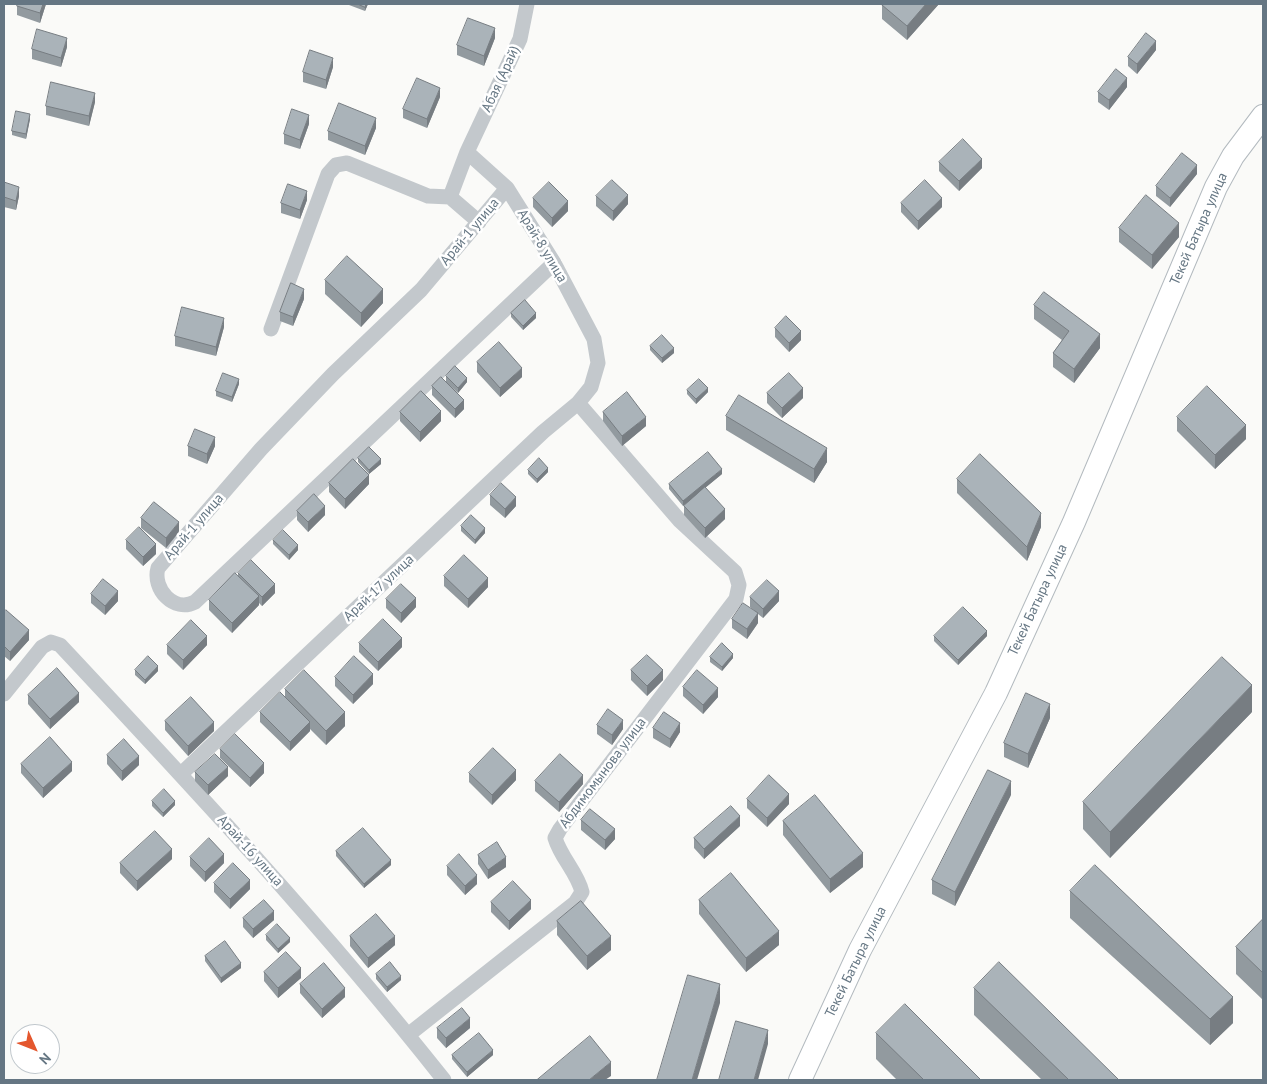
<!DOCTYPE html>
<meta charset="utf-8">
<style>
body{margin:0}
#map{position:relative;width:1267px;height:1084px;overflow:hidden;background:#fafaf8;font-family:"PT Sans",sans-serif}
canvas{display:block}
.frame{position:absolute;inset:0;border:5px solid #657683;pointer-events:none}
.north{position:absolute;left:10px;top:1024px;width:50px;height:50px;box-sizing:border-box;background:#fff;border:1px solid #c1c8cd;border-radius:50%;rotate:134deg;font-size:14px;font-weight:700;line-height:20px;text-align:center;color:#657683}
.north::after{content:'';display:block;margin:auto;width:18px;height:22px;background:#e4572e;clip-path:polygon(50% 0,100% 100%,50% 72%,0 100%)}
</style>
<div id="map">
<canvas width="1267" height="1084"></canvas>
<div class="frame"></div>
<div class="north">N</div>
</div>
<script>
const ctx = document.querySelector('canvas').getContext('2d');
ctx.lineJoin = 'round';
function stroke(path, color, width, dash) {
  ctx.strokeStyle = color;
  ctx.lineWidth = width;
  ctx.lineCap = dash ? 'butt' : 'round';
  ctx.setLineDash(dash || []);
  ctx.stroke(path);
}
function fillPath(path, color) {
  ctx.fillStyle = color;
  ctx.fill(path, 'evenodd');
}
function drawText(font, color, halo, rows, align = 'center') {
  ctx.font = font + ' "PT Sans",sans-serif';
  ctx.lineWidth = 5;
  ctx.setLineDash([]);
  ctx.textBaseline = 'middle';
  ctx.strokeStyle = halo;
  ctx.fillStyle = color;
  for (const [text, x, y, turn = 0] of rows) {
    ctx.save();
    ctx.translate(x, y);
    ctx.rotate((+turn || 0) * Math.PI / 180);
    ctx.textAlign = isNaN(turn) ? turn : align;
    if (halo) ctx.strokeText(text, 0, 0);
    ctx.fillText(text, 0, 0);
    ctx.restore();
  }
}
const street = new Path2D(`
 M507 188 421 290 333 374 261 449 158 568C152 589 174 613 195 602L554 263
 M450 197 467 152 520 39 527 4
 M450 197 479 222
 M271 329 328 174 336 165 347 163 428 196 450 197
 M4 694 42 647 51 642 60 645C192 786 324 928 444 1080
 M181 774 543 432 578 403 591 387 598 363 594 339 554 263 507 188 467 152
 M408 1035 575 903 582 892C577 872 561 858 555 838L560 829 736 599 739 585 735 572 680 521 578 403`);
const secondary = new Path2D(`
 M800 1080 860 950 996 693 1074 522 1216 187 1233 156 1263 116`);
const wall = new Path2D(`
 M46 4 40 23 17 15V6Z
 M349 4H368L365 11 349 5Z
 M883 4H939L907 40 882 19V5Z
 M495 38 484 66 457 55V45Z
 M67 47 61 67 32 59V49Z
 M1156 50 1137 74 1128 66V57Z
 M333 67 326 89 303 82V72Z
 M1127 87 1109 110 1098 102V92Z
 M440 97 427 128 403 118V109Z
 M95 102 89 126 46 115V106Z
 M30 119 26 139 12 135V131Z
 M309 124 300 149 284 144V134Z
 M376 128 365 155 328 140V131Z
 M939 162 982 168 959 191 939 171Z
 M1197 174 1170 207 1156 196V186Z
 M4 182 19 196 16 210 4 207Z
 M596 196 628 204 613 221 596 206Z
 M533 198 568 211 552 227 533 207Z
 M307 200 300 219 281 213V203Z
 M901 203 942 207 918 230 901 212Z
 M1119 228 1179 237 1152 269 1119 242Z
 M325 280 383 303 361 327 325 294Z
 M304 299 293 326 280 321V312Z
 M1034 305 1100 348 1074 383 1053 367V353L1062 340 1034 319Z
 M511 313 536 318 523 330 511 317Z
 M224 327 216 356 175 346V336Z
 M775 328 801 340 789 352 775 337Z
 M650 346 674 353 662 363 650 350Z
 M477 362 522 377 500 397 477 372Z
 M446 376 467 382 458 393 447 383 464 409 455 418 432 395V386L446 381Z
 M239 384 232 402 216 396V391Z
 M687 390 708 392 696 404 687 394Z
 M767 393 803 398 782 418 767 403Z
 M400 412 441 421 420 442 400 421Z
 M603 412 646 426 622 446 603 421Z
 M726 416 827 462 814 483 726 430Z
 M1177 417 1246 439 1215 469 1177 431Z
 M188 446H215L207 464 188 456Z
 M358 458 381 464 369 474 358 462Z
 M528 470 548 472 537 483 528 474Z
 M722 474 705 488 725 519 705 538 684 515V506L696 495 683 506 669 489V484Z
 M957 479 1041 527 1027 561 957 493Z
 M329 483 369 484 345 509 329 492Z
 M490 495 516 506 505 518 490 505Z
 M297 511 325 515 308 532 297 520Z
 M141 518 179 532 166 548 141 528Z
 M461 526 485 533 475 544 461 531Z
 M126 540 156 554 143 566 126 549Z
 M273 540 298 550 289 560 273 544Z
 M238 573 275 593 262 606 259 603V605L232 633 209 610V600L238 576Z
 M444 576 488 587 468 608 444 586Z
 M91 594 118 601 105 615 91 603Z
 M750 597 779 601 763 618 758 614V623L747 639 732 628V619L756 612 750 607Z
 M386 599 416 607 401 623 386 608Z
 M4 612 29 640 10 661 4 656Z
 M934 636H987L958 665 934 641Z
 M359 643 402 647 378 671 359 652Z
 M167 645H207L183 670 167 654Z
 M710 657 733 658 722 671 710 662Z
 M135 670 158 671 145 684 135 675Z
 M631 670 663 680 647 696 631 680Z
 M335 677 373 684 353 704 335 686Z
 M683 687 718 697 703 714 683 696Z
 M285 689 345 726 326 745 310 729V731L290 751 260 722V712L285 697Z
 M28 695 79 702 50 729 28 704Z
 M1252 712 1110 858 1083 829V802Z
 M1050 718 1028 768 1004 757V743Z
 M165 721 214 731 188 756 165 730Z
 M597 725 623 729 612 745 597 734Z
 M653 728 680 732 670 748 653 738Z
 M220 749 264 773 250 787 220 758Z
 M107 755 139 765 122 781 107 764Z
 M21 764 72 771 43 798 21 773Z
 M195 772 228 776 208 795 195 781Z
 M469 773 516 780 492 805 469 782Z
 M535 781 583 784 559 812 535 791Z
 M1011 795 955 906 932 894V880Z
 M747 799 789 804 767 827 747 808Z
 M152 801 175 805 163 817 152 806Z
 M581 820 615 839 605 850 581 830Z
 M783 821 863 867 830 893 783 835Z
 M740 826 704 859 694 848V838Z
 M336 851 391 865 364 888 336 856Z
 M478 855 506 867 488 879 478 864Z
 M190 857 224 863 205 882 190 866Z
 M172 859 137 891 120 873V863Z
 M447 866 477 884 465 895 447 875Z
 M214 883 250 889 230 909 214 892Z
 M1070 891 1233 1023 1210 1045 1070 918Z
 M699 900 779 945 746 972 699 914Z
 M491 902 531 909 509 930 491 912Z
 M243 918 274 920 253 938 243 927Z
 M1263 919V1000L1236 974V947Z
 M557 921 611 950 587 970 557 935Z
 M266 935 290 942 278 953 266 940Z
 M350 936 395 945 368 968 350 946Z
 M205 956 241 968 221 983 205 961Z
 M264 972 301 978 278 998 264 981Z
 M376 974 401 980 387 992 376 979Z
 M300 984 345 997 322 1018 300 993Z
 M974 988 1119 1080H1042L974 1015Z
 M437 1028H470L446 1048 437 1038Z
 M876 1033 981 1080H897L876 1059Z
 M452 1055H493L467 1077 452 1059Z`);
const shadedWall = new Path2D(`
 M43 4H46L40 23V13Z
 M366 4H368L365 11V7Z
 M926 4H939L907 40V26Z
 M495 28V38L484 66V56Z
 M67 38V47L61 67V58Z
 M1156 41V50L1137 74V64Z
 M333 58V67L326 89V80Z
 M1127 78V87L1109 110V100Z
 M440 88V97L427 128V119Z
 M95 93V102L89 126V116Z
 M30 114V119L26 139V134Z
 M309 115V124L300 149V140Z
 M376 118V128L365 155V146Z
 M982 159V168L959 191V181Z
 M1197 165V174L1170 207V198Z
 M19 187V196L16 210V201Z
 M307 191V200L300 219V210Z
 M628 195V204L613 221V211Z
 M942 198V207L918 230V221Z
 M568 201V211L552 227V218Z
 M1179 223V237L1152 269V255Z
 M304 289V299L293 326V317Z
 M383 289V303L361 327V313Z
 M536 313V318L523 330V326Z
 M224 318V327L216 356V347Z
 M801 331V340L789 352V343Z
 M1100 334V348L1074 383V369Z
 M674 348V353L662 363V358Z
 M522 368V377L500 397V388Z
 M467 378V382L458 393V388Z
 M239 379V384L232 402V397Z
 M708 388V392L696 404V399Z
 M803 388V398L782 418V408Z
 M464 400V409L455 418V409Z
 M441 411V421L420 442V432Z
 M646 417V426L622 446V436Z
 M1246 425V439L1215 469V455Z
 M215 437V446L207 464V454Z
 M827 448V462L814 483V469Z
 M381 459V464L369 474V470Z
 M548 468V472L537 483V479Z
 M722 469V474L683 506V501Z
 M369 475V484L345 509V499Z
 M516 497V506L505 518V509Z
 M325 506V515L308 532V522Z
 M725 509V519L705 538V528Z
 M1041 513V527L1027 561V547Z
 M179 522V532L166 548V538Z
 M485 528V533L475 544V540Z
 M156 544V554L143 566V557Z
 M298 545V550L289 560V555Z
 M488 578V587L468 608V599Z
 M275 584V593L262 606V597Z
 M118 591V601L105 615V606Z
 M779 591V601L763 618V609Z
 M259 596V605L232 633V623Z
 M416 598V607L401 623V613Z
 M758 613V623L747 639V629Z
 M29 630V640L10 661V652Z
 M987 631V636L958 665V660Z
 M207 636V645L183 670V660Z
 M402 638V647L378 671V662Z
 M733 654V658L722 671V667Z
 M158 666V671L145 684V680Z
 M663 670V680L647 696V686Z
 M373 674V684L353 704V695Z
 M1252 685V712L1110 858V832Z
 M718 688V697L703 714V705Z
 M79 693V702L50 729V719Z
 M1050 704V718L1028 768V754Z
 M345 712V726L326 745V731Z
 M623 720V729L612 745V735Z
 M214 722V731L188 756V746Z
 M310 722V731L290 751V742Z
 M680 723V732L670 748V739Z
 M139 756V765L122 781V771Z
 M72 762V771L43 798V788Z
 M264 763V773L250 787V778Z
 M228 767V776L208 795V785Z
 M516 770V780L492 805V795Z
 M583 775V784L559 812V802Z
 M1011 781V795L955 906V892Z
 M789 794V804L767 827V818Z
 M175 801V805L163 817V813Z
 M740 816V826L704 859V849Z
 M615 829V839L605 850V840Z
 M172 849V859L137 891V881Z
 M863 853V867L830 893V879Z
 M224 854V863L205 882V872Z
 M506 857V867L488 879V870Z
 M391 860V865L364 888V884Z
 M477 875V884L465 895V886Z
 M250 880V889L230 909V899Z
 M531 900V909L509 930V921Z
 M274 911V920L253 938V929Z
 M779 931V945L746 972V958Z
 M395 936V945L368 968V958Z
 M611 936V950L587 970V956Z
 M290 938V942L278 953V949Z
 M241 963V968L221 983V978Z
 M301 968V978L278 998V988Z
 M401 976V980L387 992V987Z
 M720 984V1003L697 1080H692Z
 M345 988V997L322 1018V1009Z
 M1233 997V1023L1210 1045V1019Z
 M470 1018V1028L446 1048V1038Z
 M768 1030V1044L758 1080H754Z
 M493 1050V1055L467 1077V1072Z
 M611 1062V1076L605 1080H589Z`);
const building = new Path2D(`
 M18 4H43L40 13 17 6Z
 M358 4H366L365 7Z
 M883 4H926L907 26 882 5Z
 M468 18 495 28 484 56 457 45Z
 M37 29 67 38 61 58 32 49Z
 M1146 33 1156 41 1137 64 1128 57Z
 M310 50 333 58 326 80 303 72Z
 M1116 69 1127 78 1109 100 1098 92Z
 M417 78 440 88 427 119 403 109Z
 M51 82 95 93 89 116 46 106Z
 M339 103 376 118 365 146 328 131Z
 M292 109 309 115 300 140 284 134Z
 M16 111 30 114 26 134 12 131Z
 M963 139 982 159 959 181 939 162Z
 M1182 153 1197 165 1170 198 1156 186Z
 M612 180 628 195 613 211 596 196Z
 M925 180 942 198 918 221 901 203Z
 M4 182 19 187 16 201 4 197Z
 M549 182 568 201 552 218 533 198Z
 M288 184 307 191 300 210 281 203Z
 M1146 195 1179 223 1152 255 1119 228Z
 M347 256 383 289 361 313 325 280Z
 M291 283 304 289 293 317 280 312Z
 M1044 292 1100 334 1074 369 1053 353 1069 331 1034 305Z
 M525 300 536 313 523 326 511 313Z
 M182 307 224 318 216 347 175 336Z
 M786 316 801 331 789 343 775 328Z
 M662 335 674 348 662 358 650 346Z
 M499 342 522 368 500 388 477 362Z
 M455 366 467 378 458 388 446 376Z
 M223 373 239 379 232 397 216 391Z
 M789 373 803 388 782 408 767 393Z
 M441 377 464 400 455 409 432 386Z
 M699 379 708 388 696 399 687 390Z
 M1207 386 1246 425 1215 455 1177 417Z
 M421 391 441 411 420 432 400 412Z
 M627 392 646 417 622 436 603 412Z
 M739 395 827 448 814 469 726 416Z
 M195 429 215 437 207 454 188 446Z
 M369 447 381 459 369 470 358 458Z
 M708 452 722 469 683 501 669 484Z
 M980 454 1041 513 1027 547 957 479Z
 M539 458 548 468 537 479 528 470Z
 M353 459 369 475 345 499 329 483Z
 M501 483 516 497 505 509 490 495Z
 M705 487 725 509 705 528 684 506Z
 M314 494 325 506 308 522 297 511Z
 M154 502 179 522 166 538 141 518Z
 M471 515 485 528 475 540 461 526Z
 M139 527 156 544 143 557 126 540Z
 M283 530 298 545 289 555 273 540Z
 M464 555 488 578 468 599 444 576Z
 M251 560 275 584 262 597 238 573Z
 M235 573 259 596 232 623 209 600Z
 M103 579 118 591 105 606 91 594Z
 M767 580 779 591 763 609 750 597Z
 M401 584 416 598 401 613 386 599Z
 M743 603 758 613 747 629 732 619Z
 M963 607 987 631 958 660 934 636Z
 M6 610 29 630 10 652 4 646V612Z
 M383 619 402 638 378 662 359 643Z
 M191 620 207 636 183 660 167 645Z
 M722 643 733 654 722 667 710 657Z
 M647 655 663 670 647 686 631 670Z
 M148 656 158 666 145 680 135 670Z
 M354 656 373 674 353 695 335 677Z
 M1222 657 1252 685 1110 832 1083 802Z
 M57 668 79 693 50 719 28 695Z
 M304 670 345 712 326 731 285 689Z
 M697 670 718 688 703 705 683 687Z
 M280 692 310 722 290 742 260 712Z
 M1026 693 1050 704 1028 754 1004 743Z
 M191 697 214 722 188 746 165 721Z
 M608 709 623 720 612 735 597 725Z
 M664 712 680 723 670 739 653 728Z
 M235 734 264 763 250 778 220 749Z
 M50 737 72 762 43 788 21 764Z
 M124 739 139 756 122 771 107 755Z
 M493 748 516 770 492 795 469 773Z
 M215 754 228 767 208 785 195 772Z
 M560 754 583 775 559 802 535 781Z
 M988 770 1011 781 955 892 932 880Z
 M769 775 789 794 767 818 747 799Z
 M164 789 175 801 163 813 152 801Z
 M815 795 863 853 830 879 783 821Z
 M731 806 740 816 704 849 694 838Z
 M590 809 615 829 605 840 581 820Z
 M363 828 391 860 364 884 336 851Z
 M155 831 172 849 137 881 120 863Z
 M209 838 224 854 205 872 190 857Z
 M497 842 506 857 488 870 478 855Z
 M459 854 477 875 465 886 447 866Z
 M233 863 250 880 230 899 214 883Z
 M1095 865 1233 997 1210 1019 1070 891Z
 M731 873 779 931 746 958 699 900Z
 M513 881 531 900 509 921 491 902Z
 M264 900 274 911 253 929 243 918Z
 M581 901 611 936 587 956 557 921Z
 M376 914 395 936 368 958 350 936Z
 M1263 919V973L1236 947Z
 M277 924 290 938 278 949 266 935Z
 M225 941 241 963 221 978 205 956Z
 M286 952 301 968 278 988 264 972Z
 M390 962 401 976 387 987 376 974Z
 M999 962 1119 1080H1069L974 988Z
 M324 963 345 988 322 1009 300 984Z
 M688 975 720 984 692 1080H657Z
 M905 1004 981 1080H924L876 1033Z
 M462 1008 470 1018 446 1038 437 1028Z
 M736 1021 768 1030 754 1080H719Z
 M479 1033 493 1050 467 1072 452 1055Z
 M590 1036 611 1062 589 1080H537Z`);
const streetNames = [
 ["Абая (Арай)",501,79,-65],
 ["Текей Батыра улица",1199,229,-66],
 ["Арай-1 улица",470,232,-50],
 ["Арай-8 улица",542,246,59],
 ["Арай-1 улица",194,527,-49],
 ["Арай-17 улица",379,588,-43],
 ["Текей Батыра улица",1038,600,-65],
 ["Абдимомынова улица",603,773,-53],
 ["Арай-16 улица",250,851,48],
 ["Текей Батыра улица",856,962,-64]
];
stroke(secondary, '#b3babf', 24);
stroke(street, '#c3c8cc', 15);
stroke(secondary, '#fff', 22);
fillPath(wall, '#929a9f');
fillPath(shadedWall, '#777d82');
fillPath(building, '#aab3b9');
stroke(building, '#777d82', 1);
drawText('14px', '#657683', '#fff', streetNames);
</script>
